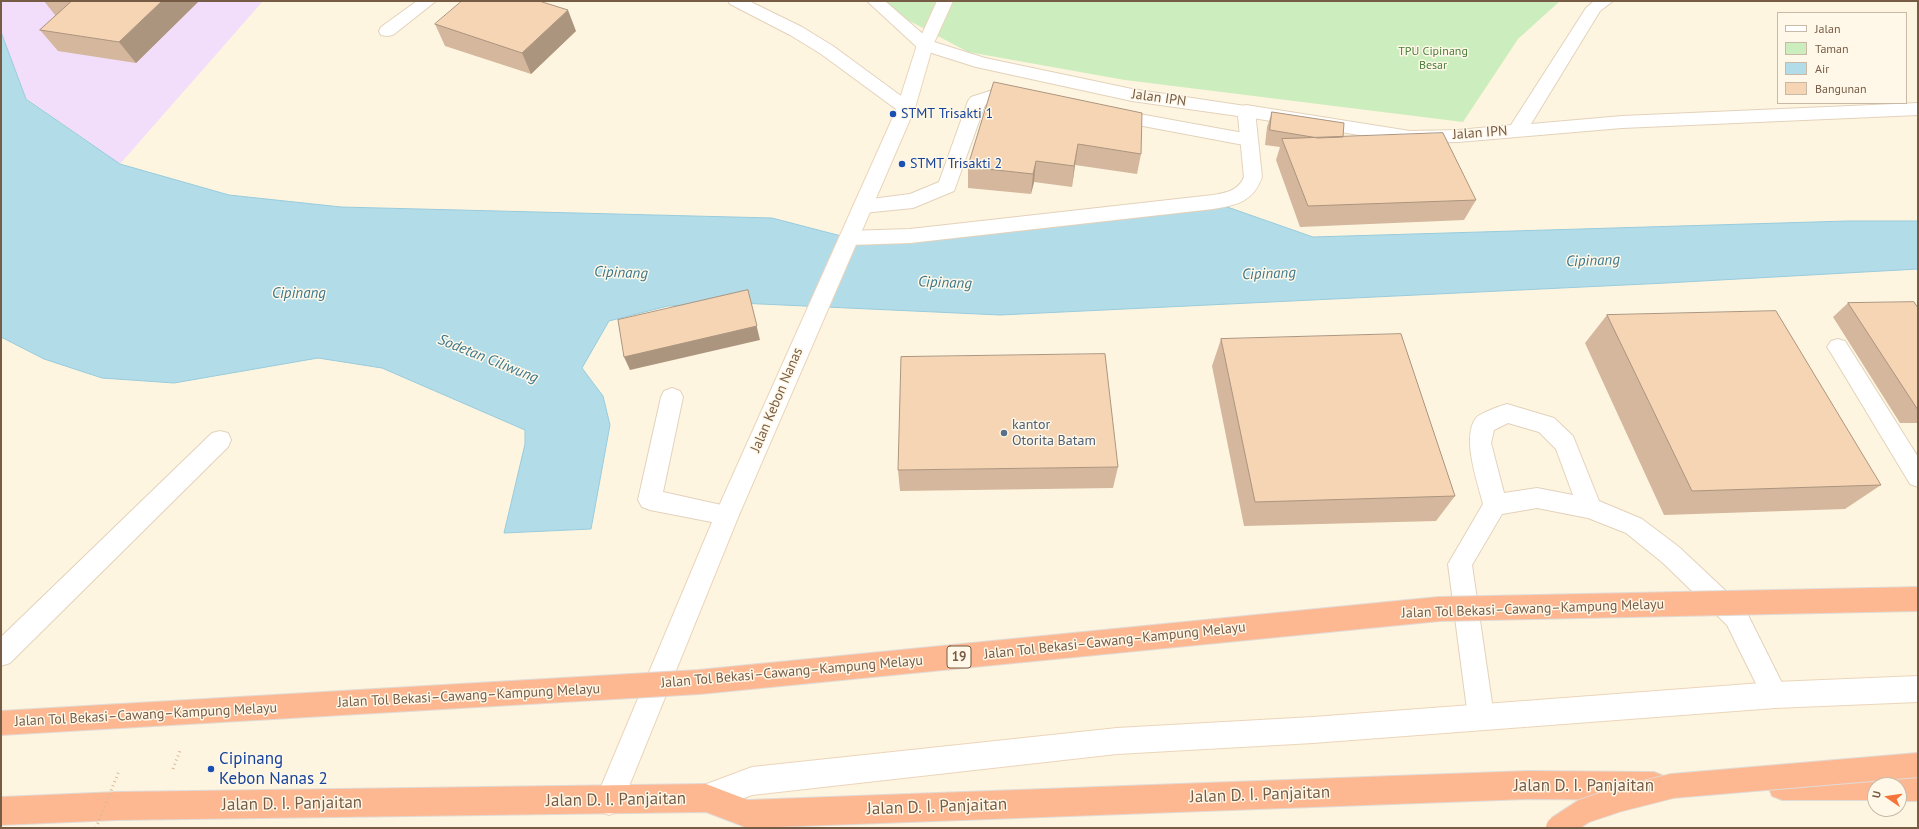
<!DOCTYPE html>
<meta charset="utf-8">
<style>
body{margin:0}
#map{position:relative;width:1919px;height:829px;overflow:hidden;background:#fef5e0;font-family:"PT Sans",sans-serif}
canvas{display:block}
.frame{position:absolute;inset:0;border:2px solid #775c45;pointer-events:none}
.legend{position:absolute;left:1777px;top:12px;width:130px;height:92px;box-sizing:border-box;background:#fff8e8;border:1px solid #c9baa7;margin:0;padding:5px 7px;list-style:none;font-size:12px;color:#775c45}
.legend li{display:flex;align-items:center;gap:8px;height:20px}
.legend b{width:20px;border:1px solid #c9baa7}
.north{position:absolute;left:1867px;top:777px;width:40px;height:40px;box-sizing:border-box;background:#fff8e8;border:1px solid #c9baa7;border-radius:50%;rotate:283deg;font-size:11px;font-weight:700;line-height:16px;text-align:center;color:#775c45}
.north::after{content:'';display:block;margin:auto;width:14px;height:18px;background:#f47439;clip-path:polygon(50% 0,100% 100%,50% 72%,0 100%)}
</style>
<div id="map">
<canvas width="1919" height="829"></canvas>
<div class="frame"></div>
<ul class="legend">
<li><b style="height:5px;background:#fff"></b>Jalan</li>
<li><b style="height:11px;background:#ccedbd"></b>Taman</li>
<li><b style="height:11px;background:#b3dce9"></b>Air</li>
<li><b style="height:11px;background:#f6d5b5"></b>Bangunan</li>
</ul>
<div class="north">U</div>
</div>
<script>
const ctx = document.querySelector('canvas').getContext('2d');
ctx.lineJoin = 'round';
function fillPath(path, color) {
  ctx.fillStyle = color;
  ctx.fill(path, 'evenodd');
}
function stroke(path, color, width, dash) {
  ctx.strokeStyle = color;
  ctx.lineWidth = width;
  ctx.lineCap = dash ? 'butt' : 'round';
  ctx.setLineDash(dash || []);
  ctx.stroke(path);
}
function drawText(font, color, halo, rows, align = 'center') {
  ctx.font = font + ' "PT Sans",sans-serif';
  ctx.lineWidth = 3;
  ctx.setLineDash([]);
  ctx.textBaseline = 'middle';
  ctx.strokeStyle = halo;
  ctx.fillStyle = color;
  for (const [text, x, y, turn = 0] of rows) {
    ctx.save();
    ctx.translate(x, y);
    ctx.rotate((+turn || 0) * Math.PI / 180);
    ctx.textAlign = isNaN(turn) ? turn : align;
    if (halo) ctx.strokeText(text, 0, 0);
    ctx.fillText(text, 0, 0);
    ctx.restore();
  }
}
const education = new Path2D(`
 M1 1H263L120 164 26 98 1 32Z`);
const green = new Path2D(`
 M872 1H1560L1518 39 1463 122 1125 80 968 52Z`);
const water = new Path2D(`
 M1 32 26 99 120 164 229 195 341 207 772 218 849 238 1213 202 1313 237 1847 221H1918V269L1666 283 1000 315 739 303 668 306 609 321 582 368 603 396 610 425 591 529 504 533 525 444V430L382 368 318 358 174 383 102 378 44 359 1 337Z`);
const path = new Path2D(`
 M173 769 181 748`);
const lane = new Path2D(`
 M417 1H436L393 35 387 36 381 35 379 31 381 27Z
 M728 1H749L802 27 833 46 912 104 915 108 912 112 906 114 900 112 821 54 790 35 730 4Z
 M1594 1H1613L1600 11 1531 124 1622 116 1918 103V115L1622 128 1458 142 1410 143 1246 117 1240 115 1237 111 1240 107 1246 105 1410 131 1458 130 1511 125 1586 8Z
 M996 89 1025 95 1028 99 1025 103 1019 105 997 101 985 105 954 191 913 208 863 213 856 211 853 206 856 201 910 194 939 182 968 101 971 97Z
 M1112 109 1249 134 1255 136 1258 140 1255 144 1249 146 1106 119 1103 115 1106 111Z
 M1838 339 1845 341 1918 457V487L1910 484 1831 353 1827 347 1831 341Z
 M672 388 680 391 683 397 663 492 735 508 739 515 735 522 727 525 650 510 642 507 638 500 661 397 664 391Z
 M1507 404 1554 418 1573 436 1599 501 1642 519 1679 547 1745 609 1788 695 1784 704 1775 708 1766 704 1727 625 1663 563 1626 533 1588 518 1537 508 1502 514 1472 565 1494 717 1490 726 1481 730 1472 726 1468 717 1448 564 1483 504C1478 483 1461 437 1476 418 1480 413 1500 406 1507 404ZM1508 423 1539 432 1556 449 1573 495 1537 488 1504 493 1491 443 1494 430Z
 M220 431 228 433 231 440 228 447 10 663 1 666V637L212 433Z`);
const street = new Path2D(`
 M867 1H885L931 41 985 58 1132 89 1252 107 1255 111 1262 177C1253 202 1237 205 1213 209L910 243 849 245 842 243 839 238 842 233 849 231 910 229 1213 195C1226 193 1238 191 1244 177L1238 116 1132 101 976 67 919 49Z`);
const secondary = new Path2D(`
 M937 1H953L933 45 915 108 739 515 619 811 609 815 599 811 595 801 715 515 897 108 917 45Z
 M1918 676V702L1775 708 1313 743 1117 754 752 795 706 812 696 808 692 798 696 788 752 767 1117 728 1313 717 1775 682Z`);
const highway = new Path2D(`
 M1528 771 1654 772 1664 776 1668 786 1664 796 1654 800 1528 799 748 828 706 812 117 820 1 825V797L117 792 706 784 748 800Z
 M1782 772H1875L1885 776 1887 783 1889 777 1899 773H1918V801H1899V785H1875V800H1782L1772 796 1768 786 1772 776Z`);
const pathBridge = new Path2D(`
 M96 828 119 771`);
const highwayBridge = new Path2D(`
 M1 723 699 682 1439 609 1918 599
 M1558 828 1584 811 1617 800 1672 786 1918 765`);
const wall = new Path2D(`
 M44 1H199L136 63 58 51 40 30 56 15H55Z
 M435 24 576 31 531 74 445 46Z
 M994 82 1141 154 1137 174 1075 165 1072 187 1034 182 1031 194 968 188V167Z
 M1272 112 1343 137 1476 200 1464 220 1300 227 1276 160 1280 147 1265 145 1267 127Z
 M1848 303 1918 307V423H1900L1833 317Z
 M1607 315 1881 485 1845 509 1664 515 1585 343Z
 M1221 339 1455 496 1436 521 1244 526 1212 366Z
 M1118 467 1113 488 900 491 898 470Z`);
const shadedWall = new Path2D(`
 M162 1H199L136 63 119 42Z
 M568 10 576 31 531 74 522 53Z
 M1078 144 1075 165 1072 187 1074 166Z
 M1036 161 1034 182 1031 194 1033 174Z
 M748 290 760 340 630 370 624 357Z`);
const building = new Path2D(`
 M72 1H162L119 42 40 30Z
 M462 1H539L568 10 522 53 435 24Z
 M994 82 1142 113 1141 154 1078 144 1074 166 1036 161 1033 174 968 167Z
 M1272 112 1344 123 1343 137 1318 138 1270 130Z
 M1443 133 1476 200 1308 206 1282 139Z
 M748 290 757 326 624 357 618 320Z
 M1914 302 1918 308V410L1848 303Z
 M1776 311 1881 485 1692 491 1607 315Z
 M1401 334 1455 496 1255 502 1221 339Z
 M1105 354 1118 467 898 470 901 357Z`);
const markers = [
 [893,114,4,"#1a4fb4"],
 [902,164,4,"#1a4fb4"],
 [1004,433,4,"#5c6f8a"],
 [211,769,4,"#1a4fb4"]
];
const farParknames = [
 ["TPU Cipinang",1433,52],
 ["Besar",1433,66]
];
const shields = [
 [959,657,24]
];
const shieldNames = [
 ["19",959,657]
];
const streetNames = [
 ["Jalan IPN",1159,98,8],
 ["Jalan IPN",1480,133,-4],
 ["Jalan Kebon Nanas",777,400,-67],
 ["Jalan Tol Bekasi–Cawang–Kampung Melayu",1533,609,-2],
 ["Jalan Tol Bekasi–Cawang–Kampung Melayu",1115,641,-6],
 ["Jalan Tol Bekasi–Cawang–Kampung Melayu",792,672,-5],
 ["Jalan Tol Bekasi–Cawang–Kampung Melayu",469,696,-3],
 ["Jalan Tol Bekasi–Cawang–Kampung Melayu",146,715,-3]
];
const transitNames = [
 ["STMT Trisakti 1",901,114],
 ["STMT Trisakti 2",910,164]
];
const serviceNames = [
 ["kantor",1012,425],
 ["Otorita Batam",1012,441]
];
const waterNames = [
 ["Cipinang",1593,261,-2],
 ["Cipinang",621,273,2],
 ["Cipinang",1269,274,-2],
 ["Cipinang",945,283,2],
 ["Cipinang",299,294],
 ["Sodetan Ciliwung",488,359,22]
];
const nearTransitnames = [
 ["Cipinang",219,759],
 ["Kebon Nanas 2",219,779]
];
const nearStreetnames = [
 ["Jalan D. I. Panjaitan",1584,786],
 ["Jalan D. I. Panjaitan",1260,795,-2],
 ["Jalan D. I. Panjaitan",616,800,-1],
 ["Jalan D. I. Panjaitan",292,804,-1],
 ["Jalan D. I. Panjaitan",937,807,-2]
];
fillPath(education, '#f2ddfa');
fillPath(green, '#ccedbd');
fillPath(water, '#b3dce9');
stroke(water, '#98cbdc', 1);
stroke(lane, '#e3d2bb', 2);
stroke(street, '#e3d2bb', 2);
stroke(secondary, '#ebd5ba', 2);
stroke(highway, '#e1dbd6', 2);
stroke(path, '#dbb898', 3, [1, 3.5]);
fillPath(lane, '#fff');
fillPath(street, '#fff');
fillPath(secondary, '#fff');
fillPath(highway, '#feb891');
stroke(highwayBridge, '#e1dbd6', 26, []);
stroke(pathBridge, '#dbb898', 3, [1, 3.5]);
stroke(highwayBridge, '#feb891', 24);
fillPath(wall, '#d4b79c');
fillPath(shadedWall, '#ac957f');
fillPath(building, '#f6d5b5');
stroke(building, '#ac957f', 1);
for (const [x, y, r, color] of markers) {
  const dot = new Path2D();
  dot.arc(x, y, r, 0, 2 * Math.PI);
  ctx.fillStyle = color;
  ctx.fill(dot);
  stroke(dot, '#fff8e8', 1.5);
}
drawText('12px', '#4a7f3c', '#fff8e8', farParknames);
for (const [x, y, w] of shields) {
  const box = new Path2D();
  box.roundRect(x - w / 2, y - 11, w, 22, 3);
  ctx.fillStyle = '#fff8e8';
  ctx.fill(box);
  stroke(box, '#775c45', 1);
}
drawText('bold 13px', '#775c45', null, shieldNames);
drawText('14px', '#775c45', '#fff8e8', streetNames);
drawText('14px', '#164399', '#fff8e8', transitNames, 'left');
drawText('14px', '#4e5e75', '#fff8e8', serviceNames, 'left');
drawText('italic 15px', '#3c788d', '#fff8e8', waterNames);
drawText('17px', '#164399', '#fff8e8', nearTransitnames, 'left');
drawText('17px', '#775c45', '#fff8e8', nearStreetnames);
</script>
